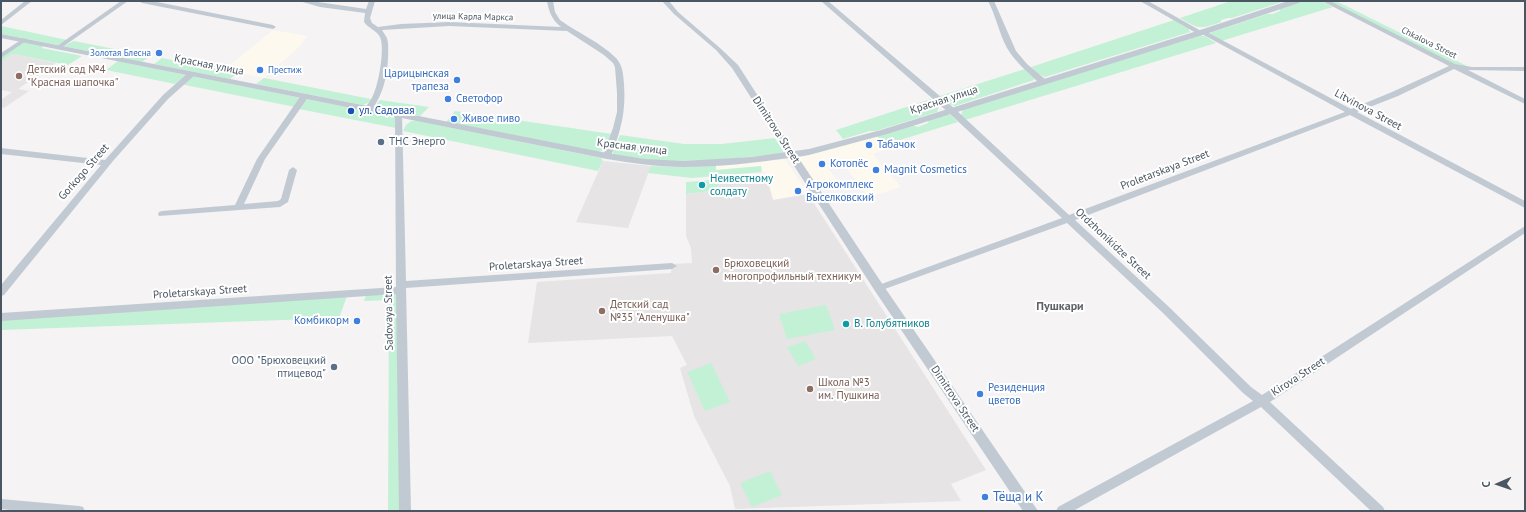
<!DOCTYPE html>
<meta charset="utf-8">
<style>
body{margin:0}
#map{position:relative;width:1526px;height:512px;overflow:hidden;background:#f5f3f3;font-family:"PT Sans",sans-serif}
canvas{display:block}
.frame{position:absolute;inset:0;border:2px solid #4a5661;pointer-events:none}
.north{position:absolute;left:1478px;top:464px;width:40px;height:40px;-webkit-text-stroke:3px #fff;paint-order:stroke;rotate:268deg;font-size:11px;font-weight:700;line-height:16px;text-align:center;color:#4a5661}
.north::after{content:'';display:block;margin:auto;width:14px;height:18px;background:#4a5661;clip-path:polygon(50% 0,100% 100%,50% 72%,0 100%)}
</style>
<div id="map">
<canvas width="1526" height="512"></canvas>
<div class="frame"></div>
<div class="north">С</div>
</div>
<script>
const ctx = document.querySelector('canvas').getContext('2d');
ctx.lineJoin = 'round';
function fillPath(path, color) {
  ctx.fillStyle = color;
  ctx.fill(path, 'evenodd');
}
function stroke(path, color, width, dash) {
  ctx.strokeStyle = color;
  ctx.lineWidth = width;
  ctx.lineCap = dash ? 'butt' : 'round';
  ctx.setLineDash(dash || []);
  ctx.stroke(path);
}
function drawText(font, color, halo, rows, align = 'center') {
  ctx.font = font + ' "PT Sans",sans-serif';
  ctx.lineWidth = 4;
  ctx.setLineDash([]);
  ctx.textBaseline = 'middle';
  ctx.strokeStyle = halo;
  ctx.fillStyle = color;
  for (const [text, x, y, turn = 0] of rows) {
    ctx.save();
    ctx.translate(x, y);
    ctx.rotate((+turn || 0) * Math.PI / 180);
    ctx.textAlign = isNaN(turn) ? turn : align;
    if (halo) ctx.strokeText(text, 0, 0);
    ctx.fillText(text, 0, 0);
    ctx.restore();
  }
}
const commercial = new Path2D(`
 M273 30 307 36 300 46 264 78 224 70Z
 M877 136 888 149 873 154 901 187 869 197 842 163 827 167 838 181 817 188 797 157Z
 M785 159 808 194 773 200 766 172H762L761 166 716 170V165Z`);
const education = new Path2D(`
 M13 54 56 63 18 89 29 91 4 108 1 107V100L12 92 1 90V62Z
 M603 161 651 166 628 228 576 222Z
 M767 179 773 200 808 194 986 470 951 484 961 501 735 509 730 486 694 416 680 368 687 365 672 336 528 343 537 282 671 273 672 264 692 263 691 248 686 236V194L718 190 717 185Z`);
const green = new Path2D(`
 M1231 1H1285L1232 18H1228L1221 20V22C1200 29 1200 30 1180 18Z
 M1303 1H1321L1333 7 1221 41 1211 35 1210 33 1267 14H1273L1280 11V9Z
 M1328 1H1336L1469 67 1456 65Z
 M1174 20 1188 28 1190 32 1045 77 1037 73 1031 67Z
 M1 26 67 40 58 45 1 34Z
 M1200 36H1205L1216 43 965 120 961 116 963 109Z
 M74 41 150 56 142 62 63 46Z
 M24 42 43 46 42 48 82 56 68 65 13 54 1 62V57Z
 M162 58 238 73 230 79 154 64Z
 M118 61 186 75 175 84 106 70Z
 M1025 69 1034 77V80L955 106 949 104 940 96Z
 M194 76 301 98 295 107 180 84Z
 M264 78 371 99 370 102 363 105 256 84Z
 M307 99 395 116 396 128 299 109Z
 M931 99 939 106 937 112 876 131H870L843 139 836 130Z
 M380 100 429 107 420 116 379 108 377 103Z
 M455 111 612 134 606 149 599 152 446 122Z
 M947 114 951 115 958 122 884 145 877 136 912 125 918 127 928 123 929 120Z
 M411 121H418L601 158 603 161 598 171 403 131 406 125Z
 M620 135 684 144H722L775 138 784 153C750 157 715 161 680 161 658 162 635 158 613 155V151Z
 M716 165V170L761 166 762 172 692 178 648 173 651 166 680 167Z
 M766 176 767 179 717 185 718 190 686 194V182Z
 M399 292 402 511H388L389 300 364 301 366 295Z
 M347 296 339 318 1 330V319Z
 M826 305 835 330 787 339 779 314Z
 M805 341 816 359 798 366 787 347Z
 M711 363 730 402 705 411 687 372Z
 M770 471 782 495 752 507 740 483Z`);
const minor = new Path2D(`
 M25 1H32L1 25V20Z
 M121 1H128L61 48H57V46Z
 M139 1H152L273 25 276 27 273 29 142 3Z
 M299 1H311L366 9 369 1H375L370 18 372 23 378 27 401 24 449 22 561 27C552 20 549 12 547 1H553L555 12 560 20C578 33 600 42 616 58 623 66 623 74 624 84 626 112 621 130 611 156L607 159 603 156 613 128 617 112V93L615 67 613 63 604 55 567 31 449 26 382 30 387 38 388 43C389 67 386 91 371 111H368L364 109C368 104 372 99 374 93 379 82 385 47 380 37 376 30 368 28 364 22L365 13 320 7Z
 M662 1H669L678 12 720 48 738 65 796 155 795 157H789L732 68 716 50 674 14Z
 M821 1H828L955 109 1069 215 1345 112 1202 34H1198L1140 1H1148L1201 31H1205L1351 109 1392 92 1449 66 1322 1H1330L1455 64 1472 67H1525V71L1468 70 1525 99V104L1454 69 1398 96 1357 112 1525 201V208L1350 115 1075 220 1169 307 1251 387 1262 395 1525 226V233L1270 402 1383 507 1385 511H1371L1261 407 1073 511H1056L1058 507 1253 401 1243 393 1163 313 1067 223 882 290H876L874 288 876 286 1062 218 949 113Z
 M988 1H994L1016 51 1027 64 1045 79V83H1039C1028 72 1015 62 1007 48 999 33 996 16 988 1Z
 M24 38 27 40 26 41 1 58V53Z
 M189 72H192L196 74 168 99 113 161 4 295 1 296V285L101 165 1 154V148L105 160 163 95Z
 M302 94H308L309 96 265 159 244 204 278 201 281 199 289 170 293 167 297 170 288 202 280 207 159 216 158 214 159 212 162 211 235 205 257 159Z
 M395 113H398L402 115 406 281 672 263 677 266 672 269 406 288 411 511H399L396 294 1 321V313L396 287Z
 M1 499 79 506 83 507 85 511H19L1 509Z`);
const tertiary = new Path2D(`
 M1288 1H1300L1299 3 1203 35 887 134 809 155 798 157 883 285 1038 511H1023L875 291 789 158C754 163 718 167 683 167 657 167 632 163 607 159L1 38V34L607 153 645 159 683 161 751 157 809 149 881 130 1197 31Z`);
const markers = [
 [159,53,4,"#3f7fe0"],
 [260,70,4,"#3f7fe0"],
 [19,76,4,"#8d6e63"],
 [457,80,4,"#3f7fe0"],
 [448,99,4,"#3f7fe0"],
 [351,111,4,"#1a4fb4"],
 [454,119,4,"#3f7fe0"],
 [381,142,4,"#5c6f8a"],
 [869,145,4,"#3f7fe0"],
 [822,164,4,"#3f7fe0"],
 [876,170,4,"#3f7fe0"],
 [702,185,4,"#0f9aa8"],
 [798,191,4,"#3f7fe0"],
 [716,270,4,"#8d6e63"],
 [602,311,4,"#8d6e63"],
 [357,321,4,"#3f7fe0"],
 [846,324,4,"#0f9aa8"],
 [334,367,4,"#5c6f8a"],
 [810,389,4,"#8d6e63"],
 [980,394,4,"#3f7fe0"],
 [985,497,4,"#3f7fe0"]
];
const farStreetnames = [
 ["улица Карла Маркса",473,17,1],
 ["Chkalova Street",1429,43,26]
];
const farShopnames = [
 ["Золотая Блесна",151,53],
 ["Престиж",268,70,"left"]
];
const streetNames = [
 ["Красная улица",209,65,11],
 ["Красная улица",944,100,-18],
 ["Litvinova Street",1368,110,28],
 ["Dimitrova Street",776,130,57],
 ["Красная улица",632,147,7],
 ["Proletarskaya Street",1165,170,-21],
 ["Gorkogo Street",84,172,-49],
 ["Ordzhonikidze Street",1113,244,43],
 ["Proletarskaya Street",536,264,-4],
 ["Proletarskaya Street",200,292,-4],
 ["Sadovaya Street",389,313,-91],
 ["Kirova Street",1298,377,-33],
 ["Dimitrova Street",955,399,56]
];
const educationNames = [
 ["Детский сад №4",27,70],
 ["\"Красная шапочка\"",27,83],
 ["Брюховецкий",724,264],
 ["многопрофильный техникум",724,277],
 ["Детский сад",610,305],
 ["№35 \"Аленушка\"",610,318],
 ["Школа №3",818,383],
 ["им. Пушкина",818,396]
];
const shopNames = [
 ["Царицынская",449,74,"right"],
 ["трапеза",449,87,"right"],
 ["Светофор",456,99],
 ["Живое пиво",462,119],
 ["Табачок",877,145],
 ["Котопёс",830,164],
 ["Magnit Cosmetics",884,170],
 ["Агрокомплекс",806,185],
 ["Выселковский",806,198],
 ["Комбикорм",349,321,"right"],
 ["Резиденция",988,388],
 ["цветов",988,401]
];
const transitNames = [
 ["ул. Садовая",359,111]
];
const serviceNames = [
 ["ТНС Энерго",389,142],
 ["ООО \"Брюховецкий",326,361,"right"],
 ["птицевод\"",326,374,"right"]
];
const cultureNames = [
 ["Неивестному",710,179],
 ["солдату",710,192],
 ["В. Голубятников",854,324]
];
const neighbourhoodNames = [
 ["Пушкари",1060,307]
];
const nearShopnames = [
 ["Тёща и К",993,497]
];
fillPath(commercial, '#fdf9ef');
fillPath(education, '#e6e4e5');
fillPath(green, '#c3f1d5');
fillPath(minor, '#c1cad2');
fillPath(tertiary, '#c1cad2');
for (const [x, y, r, color] of markers) {
  const dot = new Path2D();
  dot.arc(x, y, r, 0, 2 * Math.PI);
  ctx.fillStyle = color;
  ctx.fill(dot);
  stroke(dot, '#fff', 1.5);
}
drawText('9px', '#4a5661', '#fff', farStreetnames);
drawText('9px', '#366cbe', '#fff', farShopnames, 'right');
drawText('11px', '#4a5661', '#fff', streetNames);
drawText('11px', '#785e54', '#fff', educationNames, 'left');
drawText('11px', '#366cbe', '#fff', shopNames, 'left');
drawText('11px', '#164399', '#fff', transitNames, 'left');
drawText('11px', '#4e5e75', '#fff', serviceNames, 'left');
drawText('11px', '#0d838f', '#fff', cultureNames, 'left');
drawText('bold 12px', '#5f6368', '#fff', neighbourhoodNames);
drawText('13px', '#366cbe', '#fff', nearShopnames, 'left');
</script>
